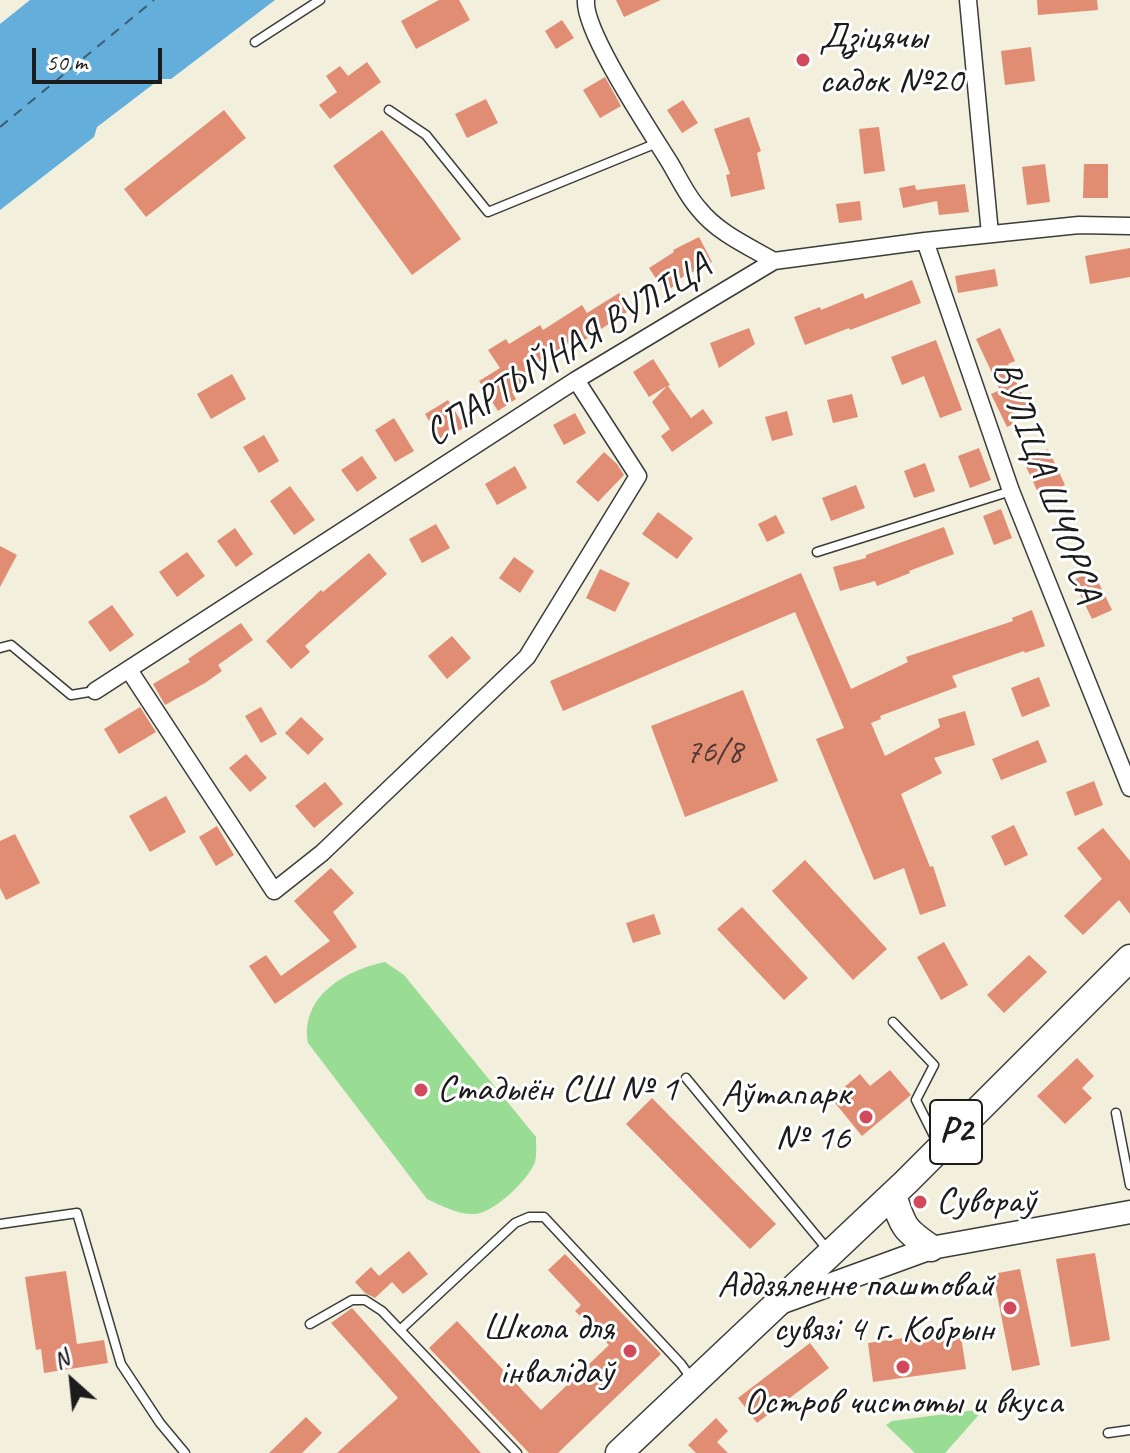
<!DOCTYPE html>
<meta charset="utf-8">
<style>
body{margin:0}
#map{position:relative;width:1130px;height:1453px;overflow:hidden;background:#f2efdc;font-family:Caveat,sans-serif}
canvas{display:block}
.north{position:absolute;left:32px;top:1341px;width:80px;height:80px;-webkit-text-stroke:6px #fff;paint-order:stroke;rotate:333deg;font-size:22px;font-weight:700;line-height:32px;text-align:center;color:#1c1c1c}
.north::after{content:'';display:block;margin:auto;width:28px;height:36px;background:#1c1c1c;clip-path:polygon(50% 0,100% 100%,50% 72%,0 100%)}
.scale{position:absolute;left:32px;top:48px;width:130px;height:36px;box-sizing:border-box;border:4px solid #1c1c1c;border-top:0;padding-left:10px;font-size:24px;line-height:28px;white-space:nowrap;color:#1c1c1c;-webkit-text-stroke:6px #fff;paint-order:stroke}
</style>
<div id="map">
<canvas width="1130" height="1453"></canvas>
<div class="north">N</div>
<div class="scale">50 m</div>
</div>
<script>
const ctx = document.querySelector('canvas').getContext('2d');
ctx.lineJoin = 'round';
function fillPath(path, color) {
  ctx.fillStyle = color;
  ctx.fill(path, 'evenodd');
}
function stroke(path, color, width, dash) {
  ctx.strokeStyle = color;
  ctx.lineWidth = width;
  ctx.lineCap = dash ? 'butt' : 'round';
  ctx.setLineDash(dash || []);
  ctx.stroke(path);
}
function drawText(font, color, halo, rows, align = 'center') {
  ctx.font = font + ' Caveat,sans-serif';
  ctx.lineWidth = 6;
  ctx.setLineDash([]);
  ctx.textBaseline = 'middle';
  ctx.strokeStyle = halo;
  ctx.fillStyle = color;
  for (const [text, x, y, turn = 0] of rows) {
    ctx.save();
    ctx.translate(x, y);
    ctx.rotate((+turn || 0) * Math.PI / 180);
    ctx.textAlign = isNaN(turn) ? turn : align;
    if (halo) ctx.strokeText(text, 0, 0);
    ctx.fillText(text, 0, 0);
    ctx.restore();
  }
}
const green = new Path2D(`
 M385 962 404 975 536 1137C536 1144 537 1155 535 1162 529 1179 494 1213 475 1214 459 1215 442 1206 427 1199L308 1043C300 996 346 970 385 962Z
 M984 1409 945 1453H915L886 1425 892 1421Z`);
const water = new Path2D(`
 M30 0H275L171 79H160L97 127 94 137 0 210V24Z`);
const ferry = new Path2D(`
 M0 127 154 0`);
const building = new Path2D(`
 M439 0H459L470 20 416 49 401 21Z
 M616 0H661L624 17Z
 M1037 0H1097L1098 10 1038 15Z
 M562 20 574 38 556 49 545 31Z
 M1031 47 1035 81 1005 85 1001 51Z
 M367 62 381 82 330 119 319 105 337 92 326 76 340 66 348 76Z
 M605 77 621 106 600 118 583 90Z
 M486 99 498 123 467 138 455 114Z
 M683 100 698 123 682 133 667 110Z
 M224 110 246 138 146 217 124 189Z
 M749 117 761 151 757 153 765 189 731 197 726 175 730 174 714 129Z
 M879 127 885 171 864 174 859 129Z
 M382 130 461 239 412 275 333 166Z
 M1045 164 1050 202 1027 205 1022 167Z
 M1084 164H1108V198H1083Z
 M965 184 969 212 939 215 937 201 903 208 899 188 915 185 916 190Z
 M860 201 862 220 839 223 836 204Z
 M699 237 712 262 675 281 677 284 665 292 649 268 674 252 673 250Z
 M1130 248V277L1090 284 1085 256Z
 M995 269 998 286 958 293 955 276Z
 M912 280 921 303 850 330 849 328 805 345 794 317 820 307 821 310 863 293 865 299Z
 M619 293 630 310 580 343 577 338 526 370 532 379 512 392 516 399 498 411 479 381 500 368 488 350 506 339 509 344 540 325 543 330 582 305 587 313Z
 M749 328 755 344 719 368 710 343Z
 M1000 328 1015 361 1008 364 1032 416 1007 427 991 394 1000 390 976 339Z
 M936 340 962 410 940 418 924 376 902 385 891 357Z
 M653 359 670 385 668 386 691 418 703 409 713 423 672 452 661 436 670 429 652 402 667 386 649 397 633 372Z
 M232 374 246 399 211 419 197 394Z
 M852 394 858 417 833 423 827 400Z
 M448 400 465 427 441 441 425 414Z
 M787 411 793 435 772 441 765 417Z
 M575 413 586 433 564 445 553 425Z
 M394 418 414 451 395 462 375 430Z
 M264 435 279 461 259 473 243 447Z
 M979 448 991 480 970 488 958 456Z
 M1048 449 1065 485 1040 497 1023 460Z
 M604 452 617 464 624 475 598 502 576 482Z
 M362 456 377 478 357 492 341 470Z
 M925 463 935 491 914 498 904 471Z
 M515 466 527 488 497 505 485 484Z
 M856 485 865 508 831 521 822 498Z
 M290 486 315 520 294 535 270 501Z
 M1001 509 1012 538 994 545 983 516Z
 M658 512 693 538 677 559 642 534Z
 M776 515 785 533 767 542 758 524Z
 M436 524 450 548 422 563 409 539Z
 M944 527 954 554 909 571 910 573 877 586 875 581 840 591 833 567 866 558V555Z
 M235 528 253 554 236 567 217 541Z
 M0 546 17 555 0 587Z
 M187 552 205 576 177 597 159 572Z
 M369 553 387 574 305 646 310 652 291 669 266 641 321 590 323 592Z
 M514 557 534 571 520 593 499 578Z
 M600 569 630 583 615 612 586 598Z
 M1093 571 1112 610 1092 619 1073 580Z
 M801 573 851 689 908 662 906 657 1013 621 1012 618 1032 610 1045 646 1025 653 1024 651 952 676 957 687 880 716 881 719 871 723 885 756 940 727 938 719 965 711 975 745 934 758 942 773 901 794 930 867 933 866 946 906 920 915 904 868 874 880 816 739 844 728 795 612 563 711 550 681Z
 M112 605 134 635 110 652 88 622Z
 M241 623 253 640 218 665 222 671 205 683 165 705 153 684 190 662 188 659Z
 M452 636 471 658 447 679 428 656Z
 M1039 677 1050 706 1022 717 1011 688Z
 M743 690 778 781 685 817 651 726Z
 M140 707 156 732 119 754 104 729Z
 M261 707 277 734 261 743 245 716Z
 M301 717 324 739 308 755 285 733Z
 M1038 740 1047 762 1001 780 992 759Z
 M246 754 267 778 250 792 229 768Z
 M1094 781 1103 805 1075 816 1066 792Z
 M325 782 343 804 314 828 295 806Z
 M166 796 186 832 150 852 129 816Z
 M1014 825 1028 855 1005 866 991 836Z
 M217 826 234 855 216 866 199 837Z
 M1103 828 1130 861V914L1119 900 1083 935 1064 916 1102 879 1077 848Z
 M15 834 40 883 6 900 0 888V841Z
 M805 860 887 949 853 980 772 891Z
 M331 868 354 893 333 912 357 947 275 1004 249 966 266 955 281 976 330 941 294 901Z
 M742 907 808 978 784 1000 717 929Z
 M654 914 661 934 633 943 626 923Z
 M944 942 968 985 941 1000 917 957Z
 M1029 955 1047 972 1004 1013 987 995Z
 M1077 1058 1094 1076 1082 1088 1092 1098 1065 1124 1037 1096Z
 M890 1070 911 1095 862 1136 831 1098 860 1074 870 1086Z
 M652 1098 776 1224 750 1249 626 1124Z
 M409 1251 428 1274 403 1294 392 1282 375 1298 365 1293 355 1282 371 1267 379 1276Z
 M1095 1253 1110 1340 1071 1347 1056 1259Z
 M565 1254 661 1354 558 1453H529L429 1348 457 1321 541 1410 609 1345 575 1311 581 1305 548 1270Z
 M1020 1269 1040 1365 1012 1371 993 1274Z
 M66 1271 77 1344 104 1340 108 1363 44 1373 41 1349 36 1350 25 1277Z
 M352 1308 481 1453H337L398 1398 331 1323Z
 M960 1330 966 1369 873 1382 868 1343Z
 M810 1343 829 1368 757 1423 738 1398Z
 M306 1417 322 1433 302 1453H269Z
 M716 1418 728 1431 717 1442 728 1453H696L688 1445Z`);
const service = new Path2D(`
 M255 42 320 0
 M389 110 426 135 488 212 657 143
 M817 552 1011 491
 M0 648 11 645 71 695 95 691
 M893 1022 934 1065 916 1100 938 1144
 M686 1078 828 1250
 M1116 1113 1130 1185
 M0 1224 77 1213 121 1364 160 1423 185 1453
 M310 1324 352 1300H365L382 1311 517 1453
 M400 1330 515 1223 529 1217H544L681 1364 691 1378
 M1108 1433 1130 1430`);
const minor = new Path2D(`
 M586 0C583 31 651 132 670 163 679 178 687 196 699 209 718 233 748 246 774 261
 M968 0 990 234
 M925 241 1011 491 1130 788
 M129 670 274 891 322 853 527 657 638 476 576 380
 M95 691 576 380 774 261 925 241 1079 225 1130 226`);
const secondary = new Path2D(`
 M780 1303 931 1248 1130 1212`);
const primary = new Path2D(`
 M893 1195C903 1226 903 1229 931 1248
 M619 1453 906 1182 1130 958`);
const markers = [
 [803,60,8,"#d1495b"],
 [421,1090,8,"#d1495b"],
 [866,1117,8,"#d1495b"],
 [920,1202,8,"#d1495b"],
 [1010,1308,8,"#d1495b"],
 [630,1351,8,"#d1495b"],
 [903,1367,8,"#d1495b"]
];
const numberNames = [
 ["76/8",714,753]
];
const shields = [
 [956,1132,52]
];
const shieldNames = [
 ["Р2",956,1132]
];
const poiNames = [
 ["Дзіцячы",819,38],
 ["садок №20",819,82],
 ["Стадыён СШ № 1",437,1090],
 ["Аўтапарк",850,1095,"right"],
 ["№ 16",850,1139,"right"],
 ["Сувораў",936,1202],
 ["Аддзяленне паштовай",994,1286,"right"],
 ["сувязі 4 г. Кобрын",994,1330,"right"],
 ["Школа для",614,1329,"right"],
 ["інвалідаў",614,1373,"right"],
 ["Остров чистоты и вкуса",903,1403,"center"]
];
const streetNames = [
 ["СПАРТЫЎНАЯ ВУЛІЦА",568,351,-32],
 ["ВУЛІЦА ШЧОРСА",1046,482,70]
];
fillPath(green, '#99dc93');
fillPath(water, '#63aedb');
stroke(ferry, '#3c5e72', 2, [10, 8]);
fillPath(building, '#e08d74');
stroke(service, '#3c3c39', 11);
stroke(minor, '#3c3c39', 19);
stroke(secondary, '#3c3c39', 25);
stroke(primary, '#3c3c39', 29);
stroke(service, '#fff', 8);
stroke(minor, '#fff', 16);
stroke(secondary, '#fff', 22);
stroke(primary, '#fff', 26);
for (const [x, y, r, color] of markers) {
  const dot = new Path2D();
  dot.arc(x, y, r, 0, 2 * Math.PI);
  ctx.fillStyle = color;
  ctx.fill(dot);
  stroke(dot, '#fff', 3);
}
drawText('34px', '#4d3832', null, numberNames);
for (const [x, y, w] of shields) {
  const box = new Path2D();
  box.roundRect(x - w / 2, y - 32, w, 64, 6);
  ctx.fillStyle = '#fff';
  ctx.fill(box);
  stroke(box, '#1c1c1c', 2);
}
drawText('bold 36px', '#1c1c1c', null, shieldNames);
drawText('38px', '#1c1c1c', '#fff', poiNames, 'left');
drawText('38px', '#1c1c1c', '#fff', streetNames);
</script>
